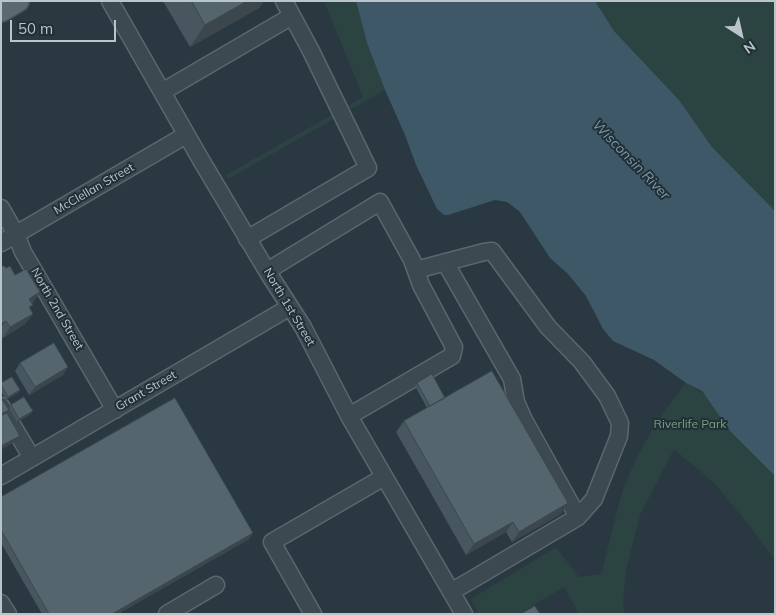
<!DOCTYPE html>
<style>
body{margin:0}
#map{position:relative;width:776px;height:615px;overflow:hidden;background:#293841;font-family:Mulish,sans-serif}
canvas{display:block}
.frame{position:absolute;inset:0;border:2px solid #bac4cb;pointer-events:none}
.north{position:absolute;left:716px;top:10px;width:50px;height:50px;-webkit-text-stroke:4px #212f37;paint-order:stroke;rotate:145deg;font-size:14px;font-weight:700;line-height:20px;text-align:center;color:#bac4cb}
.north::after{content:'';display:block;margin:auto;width:18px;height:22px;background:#bac4cb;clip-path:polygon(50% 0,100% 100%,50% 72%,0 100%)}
.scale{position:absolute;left:10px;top:20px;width:106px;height:22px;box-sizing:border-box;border:2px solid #bac4cb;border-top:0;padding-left:6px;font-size:15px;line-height:18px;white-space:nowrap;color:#bac4cb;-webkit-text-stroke:4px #212f37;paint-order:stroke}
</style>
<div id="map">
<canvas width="776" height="615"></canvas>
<div class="frame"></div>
<div class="north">N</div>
<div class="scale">50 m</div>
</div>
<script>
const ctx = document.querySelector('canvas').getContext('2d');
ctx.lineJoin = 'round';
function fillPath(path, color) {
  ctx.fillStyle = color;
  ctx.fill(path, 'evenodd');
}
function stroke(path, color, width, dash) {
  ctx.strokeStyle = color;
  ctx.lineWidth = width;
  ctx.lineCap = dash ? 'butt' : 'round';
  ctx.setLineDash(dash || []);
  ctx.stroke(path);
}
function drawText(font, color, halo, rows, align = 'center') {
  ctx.font = font + ' Mulish,sans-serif';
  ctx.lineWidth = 4;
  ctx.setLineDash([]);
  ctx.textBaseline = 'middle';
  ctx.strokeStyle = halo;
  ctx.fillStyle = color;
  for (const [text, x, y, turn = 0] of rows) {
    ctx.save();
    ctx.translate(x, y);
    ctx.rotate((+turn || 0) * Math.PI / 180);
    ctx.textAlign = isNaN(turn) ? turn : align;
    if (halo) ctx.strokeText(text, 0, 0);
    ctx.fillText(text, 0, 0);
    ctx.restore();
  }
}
const green = new Path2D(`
 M324 1H356L367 43 385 90 228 179 226 175 363 97Z
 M595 1H775V211L712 147 679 100 614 31Z
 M686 383 704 394 730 431 775 476V561L753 530 715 484 674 449 640 515 626 570 623 603 624 614H579L564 587 519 614H479L471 599 556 547 579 577 601 574C608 549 613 524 620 500 633 457 658 418 686 383Z`);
const water = new Path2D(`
 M356 1H595L614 31 679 100 712 147 775 211V476L730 431 702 391 686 383 654 360 613 341 603 329 586 296 568 274 550 258 520 212 507 202 495 200 448 215H444L437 209 416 165 405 135 385 90 367 43Z`);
const minor = new Path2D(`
 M110 1 201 160 267 271 303 327 349 416 464 614
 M162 92 292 16
 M1 208 16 234 23 252 115 410
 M247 239 368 168 311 51 284 1
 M1 243 186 135
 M445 262 512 379 516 402 524 420 578 517
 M416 270 484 252 492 251 548 327 582 362 607 396 620 423 619 436 594 499 578 517 451 592
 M267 271 380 202 412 260 421 285 454 347 452 356 349 416
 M1 406 32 458
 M1 476 290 307
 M1 603 8 614
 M167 614 216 585
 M313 614 272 542 384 477`);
const major = new Path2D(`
 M1 11 18 1`);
const wall = new Path2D(`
 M163 1H264L259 8 190 47Z
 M1 267 6 268 33 303H32L30 309 33 314 25 324 3 338 1 335Z
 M20 363 68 367 63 375 29 395 15 371Z
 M1 383 20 390 18 393 6 400 1 391Z
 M417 383 445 398 561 514 512 542 506 532 466 555 396 432 404 421 427 408 415 386Z
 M11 405 31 414 17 422 9 408Z
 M1 497 249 539 118 614H42L1 543Z`);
const shadedWall = new Path2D(`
 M247 1H264L259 8 190 47 205 25Z
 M40 292 33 303 22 309 29 299Z
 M33 314 25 324 3 338 10 327Z
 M6 321 1 328V324Z
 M68 367 63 375 29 395 35 387Z
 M20 390 18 393 6 400 8 397Z
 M33 411 31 414 17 422 19 419Z
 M20 436 16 441 1 450V446Z
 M568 503 561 514 512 542 519 532Z
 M513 522 506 532 466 555 474 544Z
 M253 533 249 539 118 614H112Z`);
const building = new Path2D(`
 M192 1H247L205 25Z
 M4 266 6 268 10 266 15 275 26 269 40 292 29 299 33 305 29 307 33 314 10 327 6 321 1 324V267Z
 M54 343 68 367 35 387 20 363Z
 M492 371 568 503 519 532 513 522 474 544 404 421Z
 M432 374 445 398 430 406 417 383Z
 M12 377 20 390 8 397 1 385V383Z
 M24 397 33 411 19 419 11 405Z
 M1 398 9 410 1 414Z
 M175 398 253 533 112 614H49L1 530V497Z
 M7 413 20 436 1 446V416Z
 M535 606 540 614H521Z`);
const streetNames = [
 ["McClellan Street",94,189,-30],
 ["North 1st Street",289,307,59],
 ["North 2nd Street",57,309,60],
 ["Grant Street",146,391,-30]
];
const parkNames = [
 ["Riverlife Park",690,424]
];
const waterNames = [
 ["Wisconsin River",631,160,46]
];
fillPath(green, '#2c4441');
fillPath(water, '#3e5867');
stroke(minor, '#5b676f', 19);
stroke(major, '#49565e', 24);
stroke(minor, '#3d4951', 16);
stroke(major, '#5b6971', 21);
fillPath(wall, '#48575f');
fillPath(shadedWall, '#3b474d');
fillPath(building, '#54656e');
stroke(building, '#3b474d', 1);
drawText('12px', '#bac4cb', '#212f37', streetNames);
drawText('12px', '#79a07a', '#212f37', parkNames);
drawText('italic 14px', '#7c9aac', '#212f37', waterNames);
</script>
